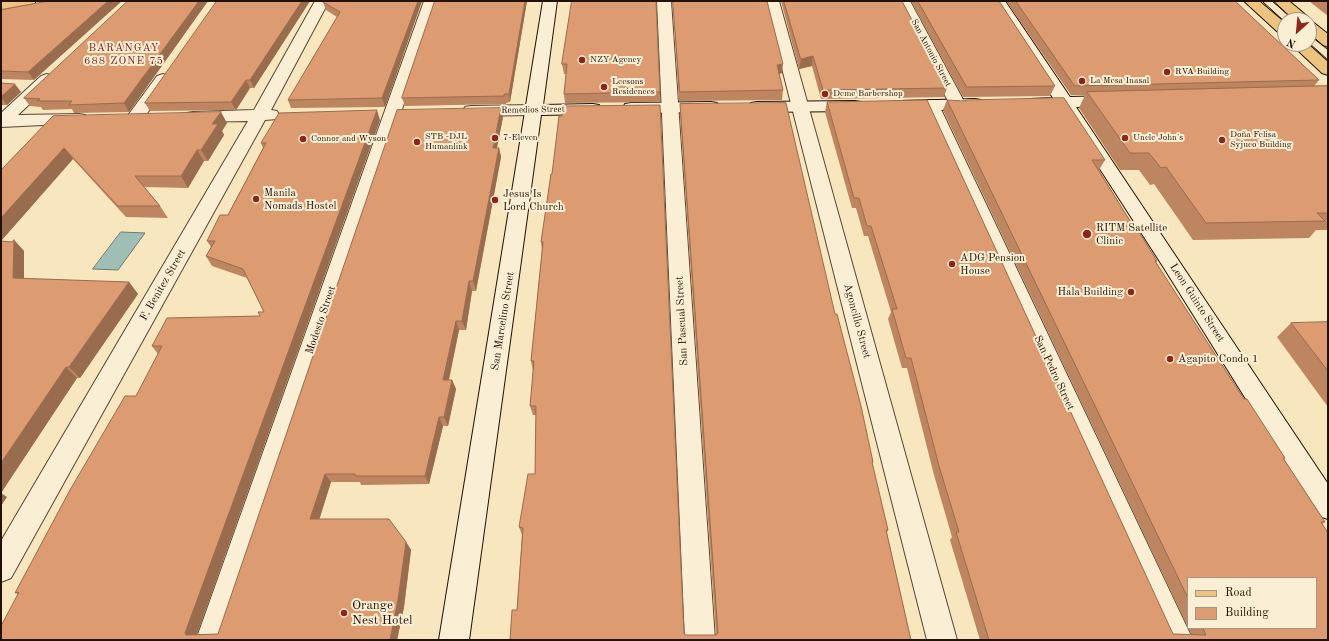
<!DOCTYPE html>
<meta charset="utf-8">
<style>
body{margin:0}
#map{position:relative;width:1329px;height:641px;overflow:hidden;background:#f7e6be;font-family:"Old Standard TT",serif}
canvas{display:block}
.frame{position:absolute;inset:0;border:2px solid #231105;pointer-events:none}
.legend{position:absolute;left:1187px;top:577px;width:130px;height:52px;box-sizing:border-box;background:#faefd5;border:1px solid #a49682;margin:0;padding:5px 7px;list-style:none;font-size:12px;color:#231105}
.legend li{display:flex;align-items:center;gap:8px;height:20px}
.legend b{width:20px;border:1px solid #a49682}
.north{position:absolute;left:1277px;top:12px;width:40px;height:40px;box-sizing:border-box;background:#faefd5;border:1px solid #a49682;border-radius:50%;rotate:207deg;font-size:11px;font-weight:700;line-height:16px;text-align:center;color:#231105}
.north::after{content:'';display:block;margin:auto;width:14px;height:18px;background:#8f2418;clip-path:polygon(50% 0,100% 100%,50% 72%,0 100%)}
</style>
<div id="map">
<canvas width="1329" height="641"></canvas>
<div class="frame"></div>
<ul class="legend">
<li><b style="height:5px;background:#ecc37f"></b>Road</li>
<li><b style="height:11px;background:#dc9b70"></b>Building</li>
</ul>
<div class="north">N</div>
</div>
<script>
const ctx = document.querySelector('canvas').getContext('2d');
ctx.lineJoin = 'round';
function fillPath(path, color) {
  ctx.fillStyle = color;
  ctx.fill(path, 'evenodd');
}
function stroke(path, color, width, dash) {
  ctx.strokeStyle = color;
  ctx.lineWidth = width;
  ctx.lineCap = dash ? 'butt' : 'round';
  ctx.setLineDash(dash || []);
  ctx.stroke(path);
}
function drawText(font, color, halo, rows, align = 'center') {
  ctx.font = font + ' "Old Standard TT",serif';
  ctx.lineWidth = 4;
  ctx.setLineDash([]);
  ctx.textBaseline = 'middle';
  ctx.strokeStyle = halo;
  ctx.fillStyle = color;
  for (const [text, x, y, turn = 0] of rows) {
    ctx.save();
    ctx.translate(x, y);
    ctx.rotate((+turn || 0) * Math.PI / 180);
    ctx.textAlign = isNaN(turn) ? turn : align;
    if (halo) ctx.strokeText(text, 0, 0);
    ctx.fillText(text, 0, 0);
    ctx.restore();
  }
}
const water = new Path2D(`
 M121 232 145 233 118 270 93 269Z`);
const street = new Path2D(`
 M315 1H329L271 110 277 111 279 115 277 119 265 120 11 578 1 582V541L248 121 193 122 187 121 185 117 187 113 193 112 254 110Z
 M424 1H438L226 640H196Z
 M657 1H671L715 640H685Z
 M765 1H779L957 640H927Z
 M896 1H910L966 105 964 109 958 110 952 109 950 105Z
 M47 74 53 76 55 79 53 82 18 115 79 114 85 115 87 119 85 123 1 127V113L41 76Z
 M163 74 169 76 171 79 141 122 135 123 129 122 127 118 129 114 157 76Z
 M931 100 937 101 939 105 1193 640H1163L923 105 925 101Z
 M534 105 540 106 542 110 540 114 534 115 471 116 465 115 463 111 465 107 471 106Z`);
const secondary = new Path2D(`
 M543 1H557L543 105 593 104 599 105 601 109 599 113 593 114 541 115 469 640H439Z
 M991 1H1005L1070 97 1113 96 1119 97 1121 101 1119 105 1113 106 1076 107 1328 484V519L1319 516 1164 268 1060 107 1037 108 1031 107 1029 103 1031 99 1053 98Z
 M975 99 981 100 983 104 981 108 975 109 899 111 893 110 891 106 893 102 899 101Z
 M855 101 861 102 863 106 861 110 855 111 757 112 751 111 749 107 751 103 757 102Z
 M711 102 717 103 719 107 717 111 711 112 631 113 625 112 623 108 625 104 631 103Z`);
const primary = new Path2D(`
 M5 1H36L34 4 1 10V2Z
 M1244 1H1259L1285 23V35L1280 34Z
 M1274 1H1289L1308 17 1310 20 1309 22 1314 23 1328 34V47L1323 45 1309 34V20H1294Z
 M1291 44H1308L1328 62V75L1322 73Z`);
const tram = new Path2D(`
 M1262 1 1285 22
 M1272 1 1294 20
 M1309 33 1328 50
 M1309 43 1328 60`);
const wall = new Path2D(`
 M128 1H208L129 112 74 113 72 109 43 110 41 107 30 106 24 98Z
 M217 1H310L254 88H250L236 110 150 111 145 103Z
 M422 1 385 107 291 108 288 100 337 17 326 10 323 2Z
 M435 1H527L510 102 506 103V104L405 106 402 98Z
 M572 1 660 92V102L565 103 564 94 566 74H564L562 64Z
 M673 1H767L782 73 779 74 783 90 782 100 679 101Z
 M781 1H902L947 88 944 97 821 99 812 66 799 69Z
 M911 1H999L1055 86 1050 96 963 97Z
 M1006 1H1235L1319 80 1314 86H1328V230H1316L1309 238 1193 240 1154 184 1150 185 1139 170H1120L1079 108 1085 95H1071Z
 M1309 1H1328V16Z
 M1 10 34 80 1 79Z
 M1 83 21 92 7 105H1Z
 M947 100 1105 160 1099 170 1137 232 1157 261 1156 263 1244 399 1285 458 1284 459 1325 522 1322 524 1328 640H980L950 540 952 537 934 475 907 368H902L888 319 891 312 868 236H864L856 208H852L825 112 827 102 1173 634H1191L943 110ZM1188 578 1316 628H1188Z
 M680 104 835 314 873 462 872 464 888 530 887 533 911 640H510L517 610 522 535 519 527 535 474 536 415H533L530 406 533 371 531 361 542 250 541 242 551 174 684 633 685 635H716L680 114Z
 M53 116 227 123 222 131 224 135 208 161H204L188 188 144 187 160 206 168 218 126 217 73 159 1 241 12 242 14 240 24 251V279L129 282 138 294 80 378H77L1 493V170Z
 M503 117 497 148H499L501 157 476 291H472L466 330H459L449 380H452L456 389 448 426H443L429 484 361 485 360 482H331L319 519 406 542 411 550 404 607 397 640H1L18 594 15 593 136 396 158 354 152 346 260 316 264 312 247 278 212 266 206 256 211 247 207 241 228 215 263 148 261 143 380 120 196 635 218 634Z
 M1328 322V407L1277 337 1291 323Z`);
const shadedWall = new Path2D(`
 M108 1H122L34 80 28 72Z
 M199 1H208L129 112 124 103Z
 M302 1H310L254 88 250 80Z
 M418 1H422L385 107 382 98Z
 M525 1H527L510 102 509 94Z
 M813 56 812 66 799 69 801 59Z
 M783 64 782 73 776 75 777 65Z
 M246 80 250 88 236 110 231 102Z
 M15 84 21 92 7 105 1 97Z
 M501 108 503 117 495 157 493 148Z
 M377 110 380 120 195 640 186 635 185 633Z
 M221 112 227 123 222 131 224 135 208 161 201 150 212 124Z
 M64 148 73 159 1 241V218Z
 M499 148 501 157 476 291 473 281Z
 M197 150 204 161 188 188 181 176Z
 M14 240 24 251V289L13 278Z
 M469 281 472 291 466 330 462 321Z
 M129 282 138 294 80 378 69 367Z
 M456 321 459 330 447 388 443 380Z
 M66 367 77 378 1 493V463Z
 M452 380 456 389 448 426 444 417Z
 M439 417 443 426 429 484 425 476Z
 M325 474 331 482 317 527 310 519Z
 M1 493 7 497 1 506Z
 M406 542 411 550 404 607 397 640H390Z`);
const building = new Path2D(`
 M49 1H108L28 72 1 71V10Z
 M128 1H199L124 103 69 105 72 101H37L40 99 24 98Z
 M217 1H302L250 80H246L231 102 145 103Z
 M324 1H418L382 98 288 100 340 12 323 2Z
 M435 1H525L509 94H504V96L402 98Z
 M572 1H656L660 92 564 94 567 64H562Z
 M673 1H767L783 64 777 65 783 90 680 92Z
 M784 1H902L947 88 823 90 813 56 801 59Z
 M918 1H999L1055 86 967 87Z
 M1016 1H1235L1319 80 1075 86Z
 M1 83 15 84 1 97Z
 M1328 86V213H1317L1325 221 1206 223 1166 167 1161 168 1149 153H1130L1087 92Z
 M1064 98 1105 160H1092L1137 232H1139L1157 261H1155L1244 399H1247L1285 458H1283L1325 522H1321L1328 533V640H989L956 532H959L939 466 911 358H906L892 309H897L871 226H867L859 198H854L827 102 927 100 1173 634 1206 635 1203 628H1316V578H1188V598L947 100 962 101 969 100Z
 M786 103 835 314H837L861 406 873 462H872L888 530H886L911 640H510L512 610H517L523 528 519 527 528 474H535L536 406H530L534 361H531L543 242H541L551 174H552L559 116H562L563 106 660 105 684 633 685 635H716L718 633 680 104Z
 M501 108 493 148H499L473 281H469L462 321H456L443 380H452L444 417H439L425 476H356L355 474H325L310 519H389L406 542 398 600 390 640H1V626L19 592 15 593 70 490 125 396H136L162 346H152L167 318 260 316 258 312H264L243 269 206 256 215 241H207L220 215H228L266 143H261L279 113 377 110 185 633 186 635 218 634 397 110Z
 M221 112 212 124H218L201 150H197L181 176H135L160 206H118L64 148 1 218V170L53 116Z
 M14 240 13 278 129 282 69 367H66L1 463V241L12 242Z
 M1328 322V371L1291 323Z`);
const markers = [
 [582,60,4,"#8f2418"],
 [1167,72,4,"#8f2418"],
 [1082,81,4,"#8f2418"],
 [604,87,4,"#8f2418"],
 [825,94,4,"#8f2418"],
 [495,138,4,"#8f2418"],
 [1125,138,4,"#8f2418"],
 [303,139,4,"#8f2418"],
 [1222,140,4,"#8f2418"],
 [417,142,4,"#8f2418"],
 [256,199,4,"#8f2418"],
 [495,200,4,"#8f2418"],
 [1087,234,5,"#8f2418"],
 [952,264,4,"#8f2418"],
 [1131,292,4,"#8f2418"],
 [1170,359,4,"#8f2418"],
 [344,613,4,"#8f2418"]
];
const farStreetnames = [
 ["San Antonio Street",931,53,62],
 ["Remedios Street",533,110,-1]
];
const farPoinames = [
 ["NZY Agency",590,60],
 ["RVA Building",1175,72],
 ["La Mesa Inasal",1090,81],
 ["Leesons",612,82],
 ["Residences",612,92],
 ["Deme Barbershop",833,94],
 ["Doña Felisa",1230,135],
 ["Syjuco Building",1230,145],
 ["STB -DJL",425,137],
 ["Humanlink",425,147],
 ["7-Eleven",503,138],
 ["Uncle John's",1133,138],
 ["Connor and Wyson",311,139]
];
const farQuarternames = [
 ["BARANGAY",124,48],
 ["688 ZONE 75",124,61]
];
const poiNames = [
 ["Manila",264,193],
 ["Nomads Hostel",264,206],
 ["Jesus Is",503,194],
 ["Lord Church",503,207],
 ["RITM Satellite",1096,228],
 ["Clinic",1096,241],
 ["ADG Pension",960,258],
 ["House",960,271],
 ["Hala Building",1123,292,"right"],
 ["Agapito Condo 1",1178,359]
];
const streetNames = [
 ["F. Benitez Street",163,285,-60],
 ["Leon Guinto Street",1197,303,57],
 ["Modesto Street",321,320,-71],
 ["San Marcelino Street",503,321,-81],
 ["San Pascual Street",682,321,-93],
 ["Agoncillo Street",857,321,75],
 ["San Pedro Street",1054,373,65]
];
const nearPoinames = [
 ["Orange",352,606],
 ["Nest Hotel",352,621]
];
fillPath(water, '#9ebeb6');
stroke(water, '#6d796f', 1);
stroke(street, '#584633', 2);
stroke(secondary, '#231105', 2);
stroke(primary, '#231105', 2);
fillPath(street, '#faefd5');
fillPath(secondary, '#faefd5');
fillPath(primary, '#ecc37f');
stroke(tram, '#231105', 1);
fillPath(wall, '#bd8560');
fillPath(shadedWall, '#9a6c4e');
fillPath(building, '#dc9b70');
stroke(building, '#9a6c4e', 1);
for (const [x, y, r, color] of markers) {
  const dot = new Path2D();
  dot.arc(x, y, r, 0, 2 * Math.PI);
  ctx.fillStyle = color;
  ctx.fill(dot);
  stroke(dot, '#faefd5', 1.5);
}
drawText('9px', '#231105', '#faefd5', farStreetnames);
drawText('9px', '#231105', '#faefd5', farPoinames, 'left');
ctx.letterSpacing = '1px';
drawText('11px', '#7a1f14', '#faefd5', farQuarternames);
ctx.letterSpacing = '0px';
drawText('11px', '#231105', '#faefd5', poiNames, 'left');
drawText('11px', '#231105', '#faefd5', streetNames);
drawText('13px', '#231105', '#faefd5', nearPoinames, 'left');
</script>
